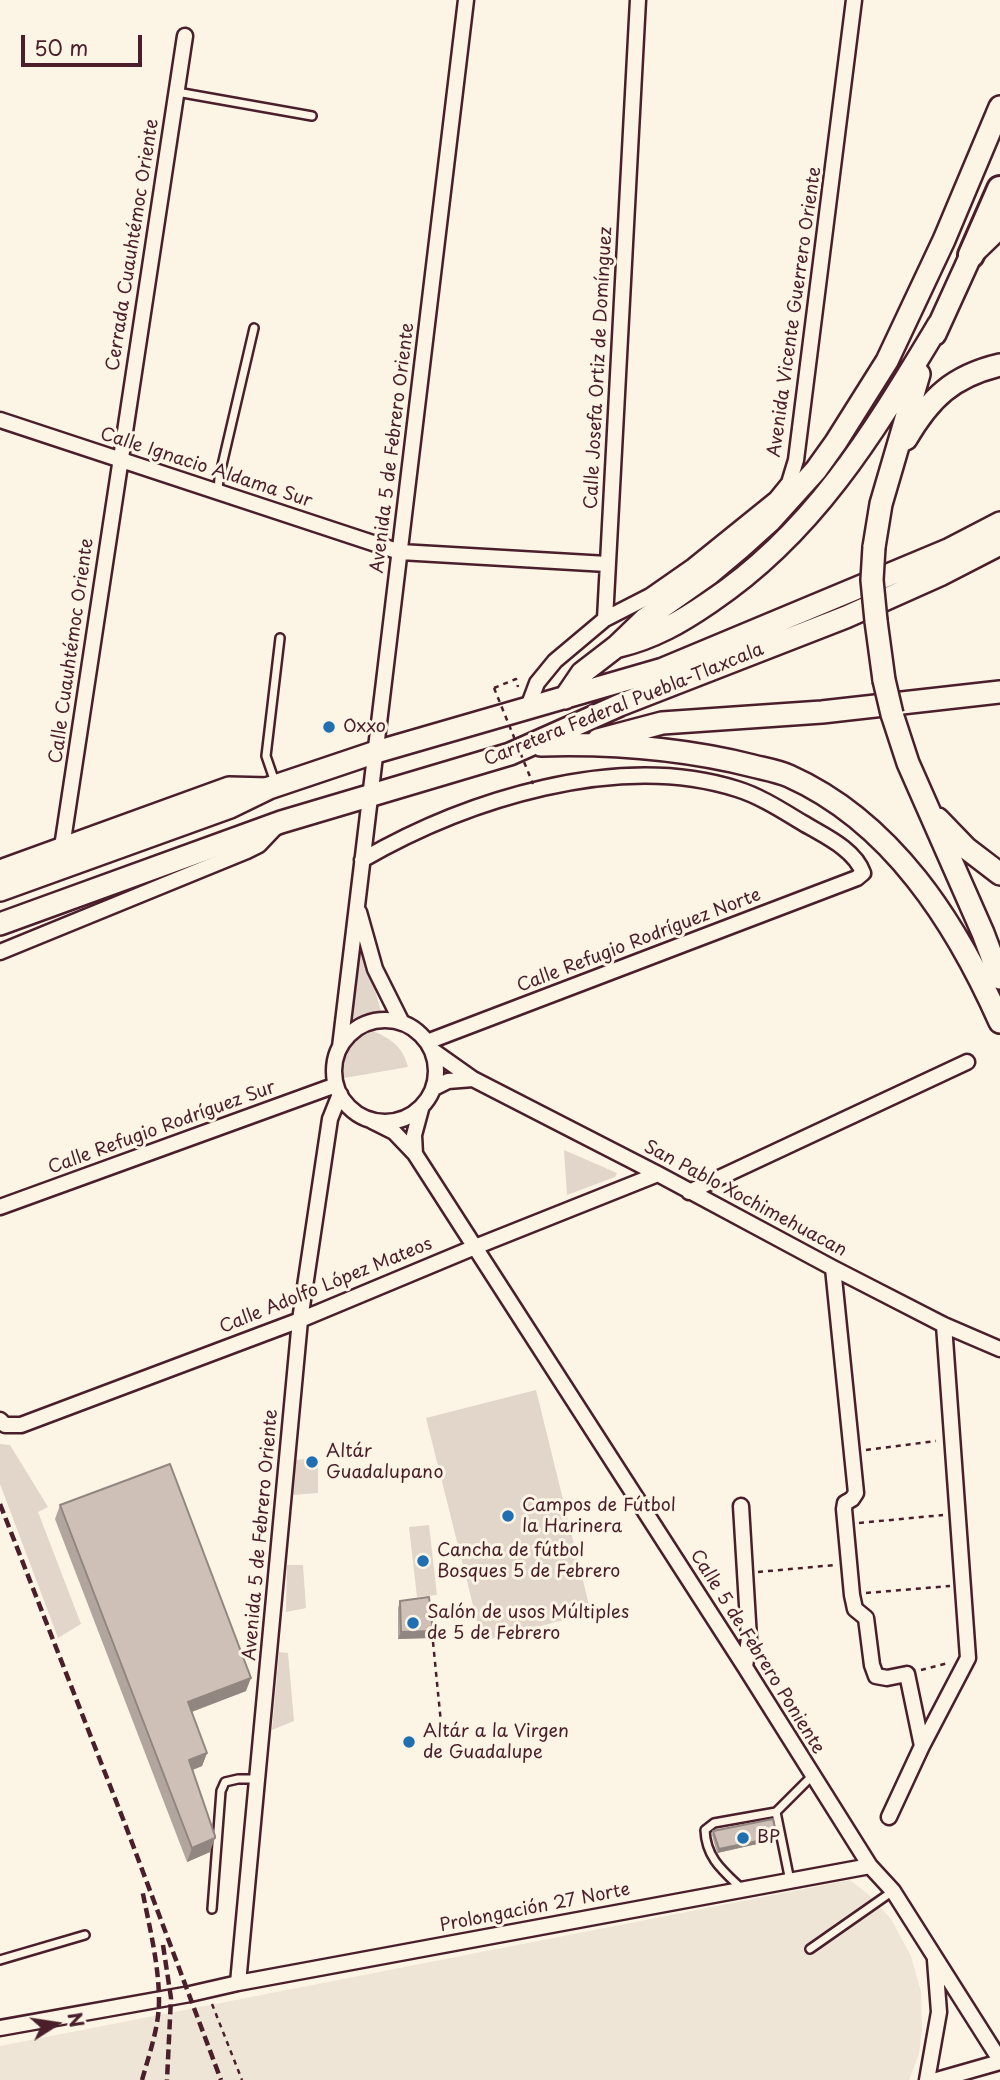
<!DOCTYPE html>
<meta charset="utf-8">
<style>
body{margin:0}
#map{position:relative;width:1000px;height:2080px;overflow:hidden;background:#fcf5e5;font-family:"Playpen Sans",sans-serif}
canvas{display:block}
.north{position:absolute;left:21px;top:1989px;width:70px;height:70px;-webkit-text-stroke:5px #fcf5e5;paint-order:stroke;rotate:78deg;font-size:19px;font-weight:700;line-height:28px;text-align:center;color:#4a1f2b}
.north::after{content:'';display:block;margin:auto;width:24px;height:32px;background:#4a1f2b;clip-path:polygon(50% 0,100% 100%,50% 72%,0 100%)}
.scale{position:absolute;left:21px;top:35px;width:121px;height:32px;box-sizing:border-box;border:4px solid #4a1f2b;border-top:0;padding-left:9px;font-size:21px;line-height:24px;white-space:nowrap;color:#4a1f2b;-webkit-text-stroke:5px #fcf5e5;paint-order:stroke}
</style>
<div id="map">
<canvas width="1000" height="2080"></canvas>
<div class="north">N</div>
<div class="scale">50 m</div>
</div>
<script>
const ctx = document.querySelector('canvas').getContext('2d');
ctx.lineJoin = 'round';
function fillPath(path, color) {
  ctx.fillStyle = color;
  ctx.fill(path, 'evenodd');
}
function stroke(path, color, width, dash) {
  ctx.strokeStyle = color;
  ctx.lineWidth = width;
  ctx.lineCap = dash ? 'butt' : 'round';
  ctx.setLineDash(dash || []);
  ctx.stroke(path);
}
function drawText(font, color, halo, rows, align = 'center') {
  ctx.font = font + ' "Playpen Sans",sans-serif';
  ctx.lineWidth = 6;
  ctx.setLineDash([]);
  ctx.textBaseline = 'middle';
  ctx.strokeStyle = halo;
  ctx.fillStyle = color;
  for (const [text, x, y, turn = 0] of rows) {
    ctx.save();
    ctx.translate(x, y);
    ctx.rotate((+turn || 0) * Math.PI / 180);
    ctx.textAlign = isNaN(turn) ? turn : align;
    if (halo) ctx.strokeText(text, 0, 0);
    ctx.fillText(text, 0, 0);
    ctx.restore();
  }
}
const built = new Path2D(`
 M850 1880 868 1894 891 1919 911 1956 921 1992 922 2030 919 2054 909 2080H0V2046Z`);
const green = new Path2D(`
 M354 952H364L383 1018 345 1020Z
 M370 1030C389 1037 403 1046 408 1067L338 1079C336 1055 344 1033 370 1030Z
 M564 1150 617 1173 615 1177 567 1195Z
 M536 1390 591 1613 482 1641 426 1418Z
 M0 1444 10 1445 48 1507 38 1512 81 1624 58 1638 0 1484Z
 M318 1458V1493L292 1495 296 1460Z
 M429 1525 437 1595 417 1597 409 1527Z
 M287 1565H303L306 1608 286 1612Z
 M279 1652 288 1653 294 1721 272 1730Z`);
const path = new Path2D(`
 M494 688 516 679 518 687
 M866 1450 936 1441
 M859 1523 943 1515
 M758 1572 835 1565
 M866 1593 950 1586
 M433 1642 441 1723
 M921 1670 948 1663
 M212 2004 242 2080`);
const service = new Path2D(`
 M177 92 312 116
 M218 491 219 478 254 328
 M276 785 266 756 280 638
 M776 1812 790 1881
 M742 1889C723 1871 706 1858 705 1830L714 1823 776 1812 812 1776
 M212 1909 221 1791 225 1782 238 1779H257
 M810 1949 893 1891
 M0 1960 85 1935`);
const minor = new Path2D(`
 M0 420 400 552 607 564
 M605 619 638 0
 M528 707 537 683 555 661 605 619 650 596 693 566 776 499 789 483 796 460 854 0
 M62 847 185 36
 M362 860C466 800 618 751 737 789 760 796 783 811 803 823 823 835 855 849 863 873L857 878 427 1042
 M359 912 375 969 402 1023
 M0 952 247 851 259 845 277 826
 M334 1071a51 51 0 1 1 102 0a51 51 0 1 1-102 0Z
 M340 1047 466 0
 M432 1050 473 1079 658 1174 833 1268 944 1325 1000 1349
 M434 1088 448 1081 473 1079
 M372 1121 394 1132 415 1154 745 1667 870 1866 893 1891 1000 2060
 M415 1154 414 1135 421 1109
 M689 1192 967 1062
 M0 1207 336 1085
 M833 1268 856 1493 852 1499 845 1503 844 1509 852 1595 855 1609 866 1618 872 1665 876 1676 887 1678 907 1674 922 1746 889 1817
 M0 1420 5 1425H21L300 1320 475 1247 658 1174
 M741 1506 749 1638 745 1667
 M922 1746 968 1658 944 1325
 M238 1983 300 1320 330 1119 340 1094
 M0 2028 190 1994 238 1983 870 1866
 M927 2080 939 2012 935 1960
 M937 2080 1000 2062`);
const secondary = new Path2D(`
 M0 870 229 787 269 788`);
const primary = new Path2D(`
 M935 334 971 255 1000 227
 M906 439C930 398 953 376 1000 365
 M874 547 881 504 919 374
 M876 621 884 680
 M619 646C653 638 681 622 710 602 815 532 875 430 939 324
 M565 698 582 673 617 646 645 619 709 574 740 548 770 521 816 470 836 442 887 361 944 240 1000 107
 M892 714 908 763 983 933 1000 978
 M598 740 662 723 822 712 1000 692
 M541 745C611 743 685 749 753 766 765 769 778 771 789 776 892 822 956 923 1000 1022
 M938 819 966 848 1000 874
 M0 890 230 807 269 788 376 752 663 669 948 550 1000 523
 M0 924 281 822 510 754 620 705 846 617 940 575 1000 544`);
const motorway = new Path2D(`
 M971 255 1000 189`);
const rail = new Path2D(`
 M0 1504 125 1824 221 2080
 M163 1945 171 1998 167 2080
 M142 2080C149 2055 159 2027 159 2001 159 1964 149 1925 142 1889`);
const pathBridge = new Path2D(`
 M494 688 533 784`);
const primaryBridge = new Path2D(`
 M874 547 872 580 876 621
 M884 680 892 714`);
const wall = new Path2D(`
 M60 1505 246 1691 192 1712 207 1753 202 1766 193 1770 210 1852 187 1862 55 1519Z
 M400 1601 433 1631 430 1638 398 1639V1608Z
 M713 1831 775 1840 717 1853 712 1835Z`);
const shadedWall = new Path2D(`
 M433 1631 430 1638 398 1639 401 1632Z
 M251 1678 246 1691 183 1715 188 1702Z
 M207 1753 202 1766 184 1773 189 1760Z
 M777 1837 775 1840 717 1853 719 1849Z
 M215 1838 210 1852 187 1862 192 1848Z`);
const building = new Path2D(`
 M170 1464 251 1678 188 1702 207 1753 189 1760 215 1836V1838L192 1848 60 1505Z
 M429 1597 433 1631 401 1632 400 1601Z
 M773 1819 777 1837 719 1849 713 1831Z`);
const markers = [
 [329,727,7,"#1f6fb2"],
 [312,1462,7,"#1f6fb2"],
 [508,1516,7,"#1f6fb2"],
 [423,1561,7,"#1f6fb2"],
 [413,1623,7,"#1f6fb2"],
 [409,1742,7,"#1f6fb2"],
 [743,1838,7,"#1f6fb2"]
];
const streetNames = [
 ["Cerrada Cuauhtémoc Oriente",133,245,-81],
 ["Avenida Vicente Guerrero Oriente",795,312,-82],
 ["Calle Josefa Ortiz de Domínguez",599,368,-87],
 ["Avenida 5 de Febrero Oriente",393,448,-83],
 ["Calle Ignacio Aldama Sur",206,468,18],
 ["Calle Cuauhtémoc Oriente",72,651,-82],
 ["Carretera Federal Puebla-Tlaxcala",624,705,-22],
 ["Calle Refugio Rodríguez Norte",639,941,-21],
 ["Calle Refugio Rodríguez Sur",162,1128,-20],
 ["San Pablo Xochimehuacan",745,1199,28],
 ["Calle Adolfo López Mateos",326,1286,-22],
 ["Avenida 5 de Febrero Oriente",261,1535,-85],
 ["Calle 5 de Febrero Poniente",757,1652,58],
 ["Prolongación 27 Norte",535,1908,-11]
];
const poiNames = [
 ["Oxxo",343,727],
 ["Altár",326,1452],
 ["Guadalupano",326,1473],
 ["Campos de Fútbol",522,1506],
 ["la Harinera",522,1527],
 ["Cancha de fútbol",437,1551],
 ["Bosques 5 de Febrero",437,1572],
 ["Salón de usos Múltiples",427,1613],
 ["de 5 de Febrero",427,1634],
 ["Altár a la Virgen",423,1732],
 ["de Guadalupe",423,1753],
 ["BP",757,1838]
];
fillPath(built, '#eee5d7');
fillPath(green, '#e2d5ca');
stroke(service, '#4a1f2b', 12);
stroke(minor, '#4a1f2b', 19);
stroke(secondary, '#4a1f2b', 24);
stroke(primary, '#4a1f2b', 26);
stroke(motorway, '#4a1f2b', 30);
stroke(path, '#4a1f2b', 2.5, [5, 5]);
stroke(service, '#fcf5e5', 7);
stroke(minor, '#fcf5e5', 14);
stroke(secondary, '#fcf5e5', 19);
stroke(primary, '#fcf5e5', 21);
stroke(motorway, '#fcf5e5', 24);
stroke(rail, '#4a1f2b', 4.5, [10, 5]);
stroke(primaryBridge, '#4a1f2b', 26, []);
stroke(pathBridge, '#4a1f2b', 2.5, [5, 5]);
stroke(primaryBridge, '#fcf5e5', 21);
fillPath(wall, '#b2a59d');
fillPath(shadedWall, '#918680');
fillPath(building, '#cfc0b7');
stroke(building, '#918680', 2);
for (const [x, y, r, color] of markers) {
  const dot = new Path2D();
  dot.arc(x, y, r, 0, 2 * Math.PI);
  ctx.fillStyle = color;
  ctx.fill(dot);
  stroke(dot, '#fcf5e5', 2.5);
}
drawText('18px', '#4a1f2b', '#fcf5e5', streetNames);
drawText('18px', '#4a1f2b', '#fcf5e5', poiNames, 'left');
</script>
